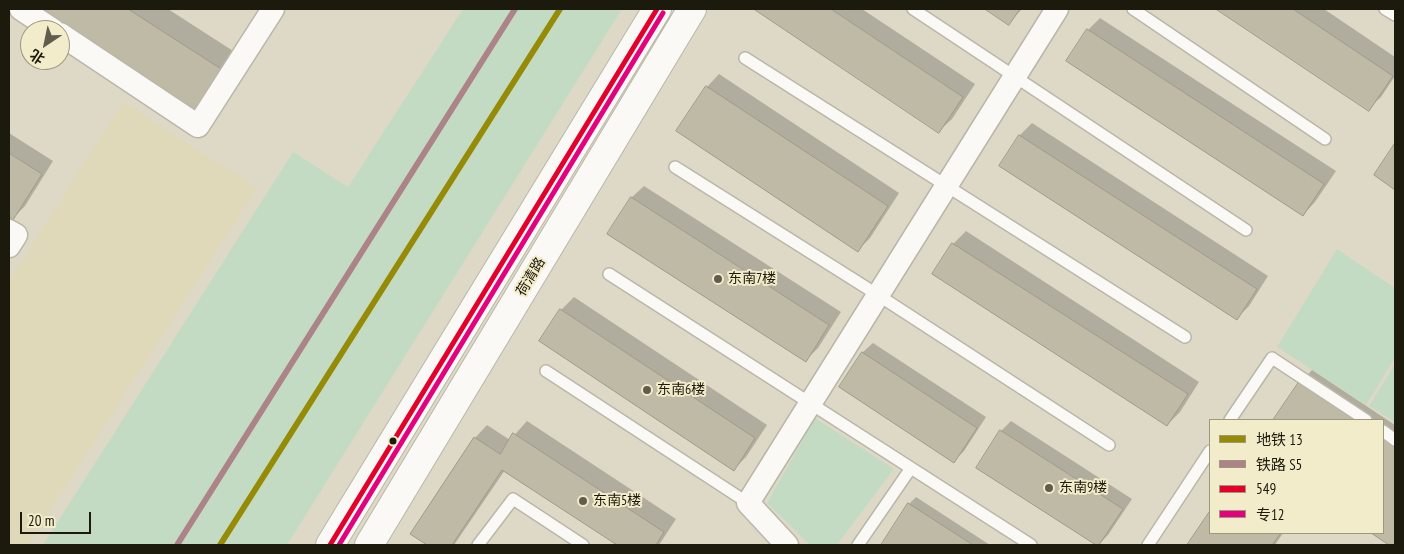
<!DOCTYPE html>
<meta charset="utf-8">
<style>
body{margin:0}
#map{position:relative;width:1404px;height:554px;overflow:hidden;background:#ddd9c6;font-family:"PT Sans Narrow","Noto Sans SC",sans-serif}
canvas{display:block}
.frame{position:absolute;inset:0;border:10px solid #1c1a0d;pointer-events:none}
.legend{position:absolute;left:1209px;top:419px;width:175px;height:115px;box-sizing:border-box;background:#f3ecca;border:1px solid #9d987e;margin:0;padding:6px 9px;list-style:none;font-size:15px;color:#1c1a0d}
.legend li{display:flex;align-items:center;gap:10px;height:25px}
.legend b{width:25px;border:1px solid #9d987e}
.north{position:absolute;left:20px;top:20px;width:50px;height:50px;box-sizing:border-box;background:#f3ecca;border:1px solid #9d987e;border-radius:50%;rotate:214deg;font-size:14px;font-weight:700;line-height:20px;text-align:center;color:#1c1a0d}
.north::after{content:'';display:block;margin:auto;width:18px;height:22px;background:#605d4e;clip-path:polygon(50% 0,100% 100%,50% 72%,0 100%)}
.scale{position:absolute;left:20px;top:512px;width:71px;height:22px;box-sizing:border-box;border:2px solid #1c1a0d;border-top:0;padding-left:6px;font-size:15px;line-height:18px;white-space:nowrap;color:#1c1a0d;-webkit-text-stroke:4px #f3ecca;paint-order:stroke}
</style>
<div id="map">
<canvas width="1404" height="554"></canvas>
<div class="frame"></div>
<ul class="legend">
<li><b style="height:6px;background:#968b06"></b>地铁 13</li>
<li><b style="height:6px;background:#ac8388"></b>铁路 S5</li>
<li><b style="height:6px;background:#e4002b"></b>549</li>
<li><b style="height:6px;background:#e5007d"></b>专12</li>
</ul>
<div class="north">北</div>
<div class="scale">20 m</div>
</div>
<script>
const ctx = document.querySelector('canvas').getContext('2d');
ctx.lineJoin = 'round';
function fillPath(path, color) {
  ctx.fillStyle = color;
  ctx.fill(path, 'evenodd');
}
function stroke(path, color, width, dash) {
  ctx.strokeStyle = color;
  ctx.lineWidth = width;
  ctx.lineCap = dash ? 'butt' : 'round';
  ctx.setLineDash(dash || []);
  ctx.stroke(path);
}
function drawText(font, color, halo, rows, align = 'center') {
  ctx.font = font + ' "PT Sans Narrow","Noto Sans SC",sans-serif';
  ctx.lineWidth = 4;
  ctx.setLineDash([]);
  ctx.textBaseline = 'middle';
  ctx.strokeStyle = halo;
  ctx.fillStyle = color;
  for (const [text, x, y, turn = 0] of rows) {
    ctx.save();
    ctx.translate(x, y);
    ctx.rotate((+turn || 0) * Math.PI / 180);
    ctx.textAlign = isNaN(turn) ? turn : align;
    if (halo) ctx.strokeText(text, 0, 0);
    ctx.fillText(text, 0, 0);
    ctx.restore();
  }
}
const built = new Path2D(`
 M123 102 257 188 28 545H16L9 540V281Z`);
const green = new Path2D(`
 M463 9H622L287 545H43L293 152 348 187Z
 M1337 249 1395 288V358L1366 405 1277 347Z
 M1395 364V422L1369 406Z
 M815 418 894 469 837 545H810L767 503Z`);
const shadow = new Path2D(`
 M40 9H168L244 58 217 100Z
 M757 9H862L975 84 952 119 939 131Z
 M987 9H1018L1017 11 1022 9 1009 23Z
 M1218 9H1324L1395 57V76L1381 97 1368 109Z
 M1100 18 1336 171 1315 202 1303 215 1088 30Z
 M719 74 899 193 870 238 858 250 707 87Z
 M1032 123 1268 276 1249 306 1237 318 1001 165 1020 135Z
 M9 133 53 161 25 206 13 218 9 216Z
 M644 186 841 312 818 348 806 360 631 198Z
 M966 231 1199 382 1180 412 1167 425 934 274 953 244Z
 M574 297 767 425 746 457 734 469 541 341 561 310Z
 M873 343 986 417 964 451 954 461 840 387 863 352Z
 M1312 370 1395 425V545H1391L1373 533H1383V420H1274L1300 383Z
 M527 421 676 519 659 545H620L505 470 454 545H429L412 534 475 438 487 425 510 440Z
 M1011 421 1132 499 1108 535 1098 545 978 467 1001 431Z
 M916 497 990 545H882L909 504Z
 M1210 513V533H1283L1275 545H1188Z`);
const building = new Path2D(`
 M39 9H128L229 74 201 117Z
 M754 9H831L963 97 939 133Z
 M985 9H1020L1009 25Z
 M1216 9H1293L1393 76 1369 111Z
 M1087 29 1324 184 1303 216 1066 61Z
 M706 86 888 206 858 252 676 131Z
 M1019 135 1257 289 1237 320 999 166Z
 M1395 143V190L1374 175Z
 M9 153 42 174 13 220 9 217Z
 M631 197 829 325 806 362 607 234Z
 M952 243 1188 394 1167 426 932 274Z
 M560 309 755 438 734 471 539 341Z
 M862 352 977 428 954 463 839 387Z
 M1299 382 1357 420H1273Z
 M1000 430 1123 509 1099 545H1096L976 468Z
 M513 433 664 532 656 545H617L502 470 452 545H427L410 534 474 437 500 454Z
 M1383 437 1395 445V545H1389L1371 533H1383Z
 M908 503 973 545H881Z
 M1210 511V533H1281L1272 545H1187Z`);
const service = new Path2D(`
 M913 9 1246 230
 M1133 9 1325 139
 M1385 9 1395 15
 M745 58 1185 337
 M675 167 878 295 1109 445
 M609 274 911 468
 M546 371 748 503
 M1230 420 1272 358 1366 420
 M1383 431 1395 440
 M478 545 513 499 583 545
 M858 545 911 468 1031 545
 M1148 545 1210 451`);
const minor = new Path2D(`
 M21 9 53 30
 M60 34 198 126 273 9
 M9 231 16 235 9 246
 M787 545 748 503 1057 9`);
const secondary = new Path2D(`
 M330 545 657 9
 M369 545 692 9`);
const bus1 = new Path2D(`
 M330 545 657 9`);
const bus2 = new Path2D(`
 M339 545 663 13`);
const rail1 = new Path2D(`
 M177 545 515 9`);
const metro1 = new Path2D(`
 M220 545 560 9`);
const markers = [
 [718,279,5,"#605d4e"],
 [647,390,5,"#605d4e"],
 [393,441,4.5,"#1c1a0d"],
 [1049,488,5,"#605d4e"],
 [583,501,5,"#605d4e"]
];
const streetNames = [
 ["荷清路",531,277,-59]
];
const poiNames = [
 ["东南7楼",728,279],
 ["东南6楼",657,390],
 ["东南9楼",1059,488],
 ["东南5楼",593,501]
];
fillPath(built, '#dfd8b9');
fillPath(green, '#c4dbc3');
fillPath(shadow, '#0003');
fillPath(building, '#bebaa5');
stroke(building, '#9d9a8b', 1);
stroke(service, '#bab7a9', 14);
stroke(minor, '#bab7a9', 25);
stroke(secondary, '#bab7a9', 30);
stroke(service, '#faf9f6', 11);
stroke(minor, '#faf9f6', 22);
stroke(secondary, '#faf9f6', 28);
stroke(bus1, '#e4002b', 5);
stroke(bus2, '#e5007d', 5);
stroke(rail1, '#ac8388', 6);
stroke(metro1, '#968b06', 6);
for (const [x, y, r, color] of markers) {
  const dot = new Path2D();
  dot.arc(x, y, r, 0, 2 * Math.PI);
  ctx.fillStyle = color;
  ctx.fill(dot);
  stroke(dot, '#f3ecca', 2);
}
drawText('14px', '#1c1a0d', '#f3ecca', streetNames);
drawText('14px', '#1c1a0d', '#f3ecca', poiNames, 'left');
</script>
